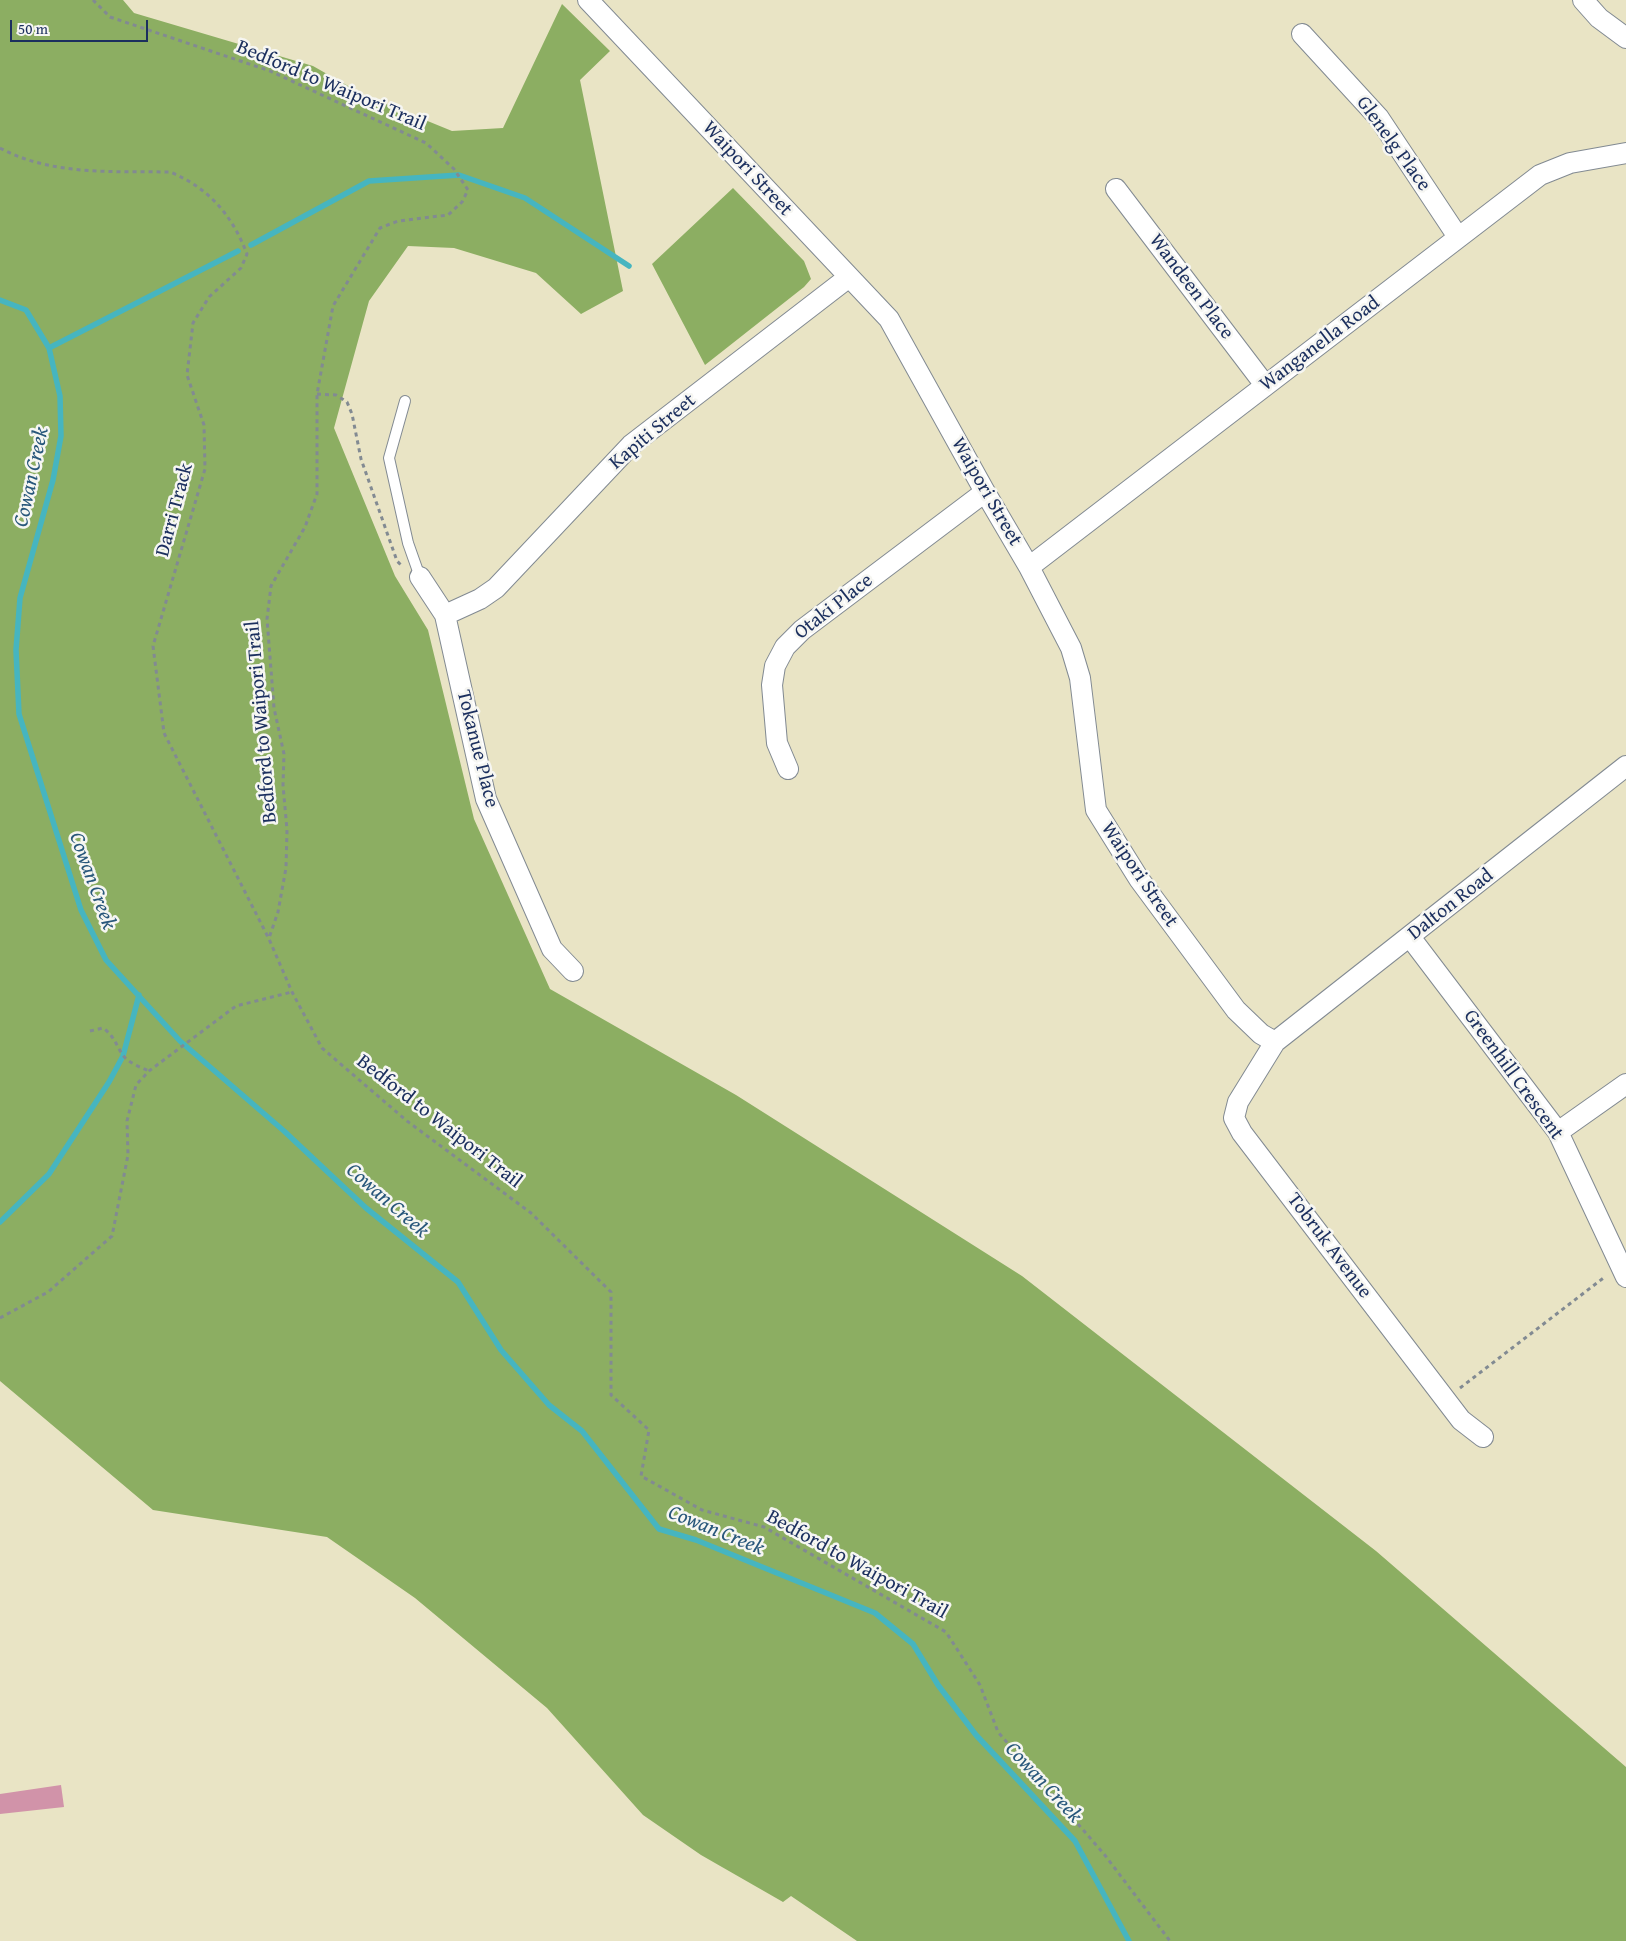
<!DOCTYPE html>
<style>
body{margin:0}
#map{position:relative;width:1626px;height:1941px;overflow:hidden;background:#e9e4c5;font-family:"Gentium Book Plus",serif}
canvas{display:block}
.scale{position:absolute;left:10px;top:20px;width:138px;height:22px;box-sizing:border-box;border:2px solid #1b2f5e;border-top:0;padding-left:6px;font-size:15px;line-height:18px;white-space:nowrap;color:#1b2f5e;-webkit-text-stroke:4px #f6f6f2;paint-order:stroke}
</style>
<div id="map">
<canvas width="1626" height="1941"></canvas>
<div class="scale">50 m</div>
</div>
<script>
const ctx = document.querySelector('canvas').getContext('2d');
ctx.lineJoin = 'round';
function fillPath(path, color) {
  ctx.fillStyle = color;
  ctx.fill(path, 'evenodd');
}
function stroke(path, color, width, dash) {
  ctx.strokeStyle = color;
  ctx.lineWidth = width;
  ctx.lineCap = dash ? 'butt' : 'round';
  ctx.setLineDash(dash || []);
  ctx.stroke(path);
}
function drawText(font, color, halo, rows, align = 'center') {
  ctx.font = font + ' "Gentium Book Plus",serif';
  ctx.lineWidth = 5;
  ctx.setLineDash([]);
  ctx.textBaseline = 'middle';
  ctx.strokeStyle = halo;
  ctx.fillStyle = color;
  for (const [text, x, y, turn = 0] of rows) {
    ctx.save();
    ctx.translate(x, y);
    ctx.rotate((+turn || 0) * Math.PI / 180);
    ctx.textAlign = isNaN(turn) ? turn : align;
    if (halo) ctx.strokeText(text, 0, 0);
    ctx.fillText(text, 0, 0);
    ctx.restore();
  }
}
const forest = new Path2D(`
 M0 0H123L134 13 313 66 364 95 452 131 503 128 562 4 610 51 580 80 623 291 581 314 536 273 454 248 408 246 369 301 334 428 395 576 428 630 474 819 550 989 736 1095 1022 1276 1376 1551 1626 1767V1941H857L791 1896 783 1902 701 1855 643 1815 547 1708 415 1598 327 1537 153 1510 0 1381Z
 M733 188 804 261 811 279 804 287 705 365 652 264Z`);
const stream = new Path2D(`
 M251 245 369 181 459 175 525 198 629 266
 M0 300 26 310 49 348 60 396 61 436 53 480 20 598 16 650 19 714 81 910 106 960 180 1041 284 1131 366 1208 458 1282 501 1350 549 1405 582 1431 659 1529 696 1540 875 1613 913 1644 938 1685 976 1735 1075 1841 1129 1941
 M49 348 238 251
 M0 1222 49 1174 109 1082 123 1056 139 995`);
const building = new Path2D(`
 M61 1785 64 1807 0 1814V1794Z`);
const path = new Path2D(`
 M93 0 110 17 270 71 426 143 454 169 468 190 462 202 448 215 398 221 380 228 333 306 317 394V494L305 527 271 586 267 619 274 708 284 754 283 785 287 830 286 868 278 912 269 938
 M0 148C52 176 113 171 170 172 209 188 232 215 247 254L241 268 209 297 193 323 187 375 204 425 205 469 153 646 164 733 269 939 292 992 322 1048 407 1121 531 1213 611 1292V1395L649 1430 641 1476 702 1510 764 1527 946 1632 980 1685 998 1732 1104 1854 1170 1941
 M317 394 336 395 347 402 352 414 361 459 397 561 401 565
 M90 1031 103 1028C113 1035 116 1044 122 1054 128 1063 140 1067 149 1071
 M0 1318 48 1292 112 1236 128 1155 127 1121 136 1085 149 1071 236 1006 292 992
 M1460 1388 1606 1276`);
const lane = new Path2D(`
 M405 401 389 458 408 543 420 577`);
const street = new Path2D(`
 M588 0 889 319 985 492 1029 567 1071 648 1080 678 1096 810 1139 879 1236 1010 1261 1034 1275 1042
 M1583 0 1599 18 1626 38
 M1302 34 1379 118 1458 237
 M1116 189 1265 385
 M1029 567 1540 175 1570 163 1626 153
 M420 577 445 615 486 799 552 949 573 971
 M445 615 480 599 496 588 631 445 849 277
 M788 769 777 743 772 685 775 666 785 647 802 630 985 492
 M1410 937 1558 1132 1626 1277
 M1558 1132 1626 1084
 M1483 1437 1461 1420 1242 1133 1234 1118 1238 1102 1275 1042 1626 766`);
const streetNames = [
 ["Bedford to Waipori Trail",331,86,23],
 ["Glenelg Place",1393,144,54],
 ["Waipori Street",747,169,47],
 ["Wandeen Place",1191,287,53],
 ["Wanganella Road",1320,344,-37],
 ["Kapiti Street",653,432,-40],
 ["Waipori Street",986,492,60],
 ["Darri Track",175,510,-75],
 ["Otaki Place",834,607,-38],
 ["Bedford to Waipori Trail",262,722,-95],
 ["Tokanue Place",477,749,76],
 ["Waipori Street",1139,875,56],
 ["Dalton Road",1451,905,-38],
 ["Greenhill Crescent",1513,1075,54],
 ["Bedford to Waipori Trail",439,1122,38],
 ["Tobruk Avenue",1329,1246,53],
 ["Bedford to Waipori Trail",857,1565,29]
];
const waterNames = [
 ["Cowan Creek",32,477,-78],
 ["Cowan Creek",92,881,70],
 ["Cowan Creek",387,1201,41],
 ["Cowan Creek",716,1531,22],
 ["Cowan Creek",1043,1783,47]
];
fillPath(forest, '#8cae62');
stroke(stream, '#46b5c0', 5.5);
fillPath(building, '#d193a9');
stroke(lane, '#828a92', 12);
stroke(street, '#828a92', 22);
stroke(path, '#828a92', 3, [4, 4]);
stroke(lane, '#fff', 10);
stroke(street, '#fff', 20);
drawText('20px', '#1b2f5e', '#f6f6f2', streetNames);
drawText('italic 21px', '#28577b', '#f6f6f2', waterNames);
</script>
